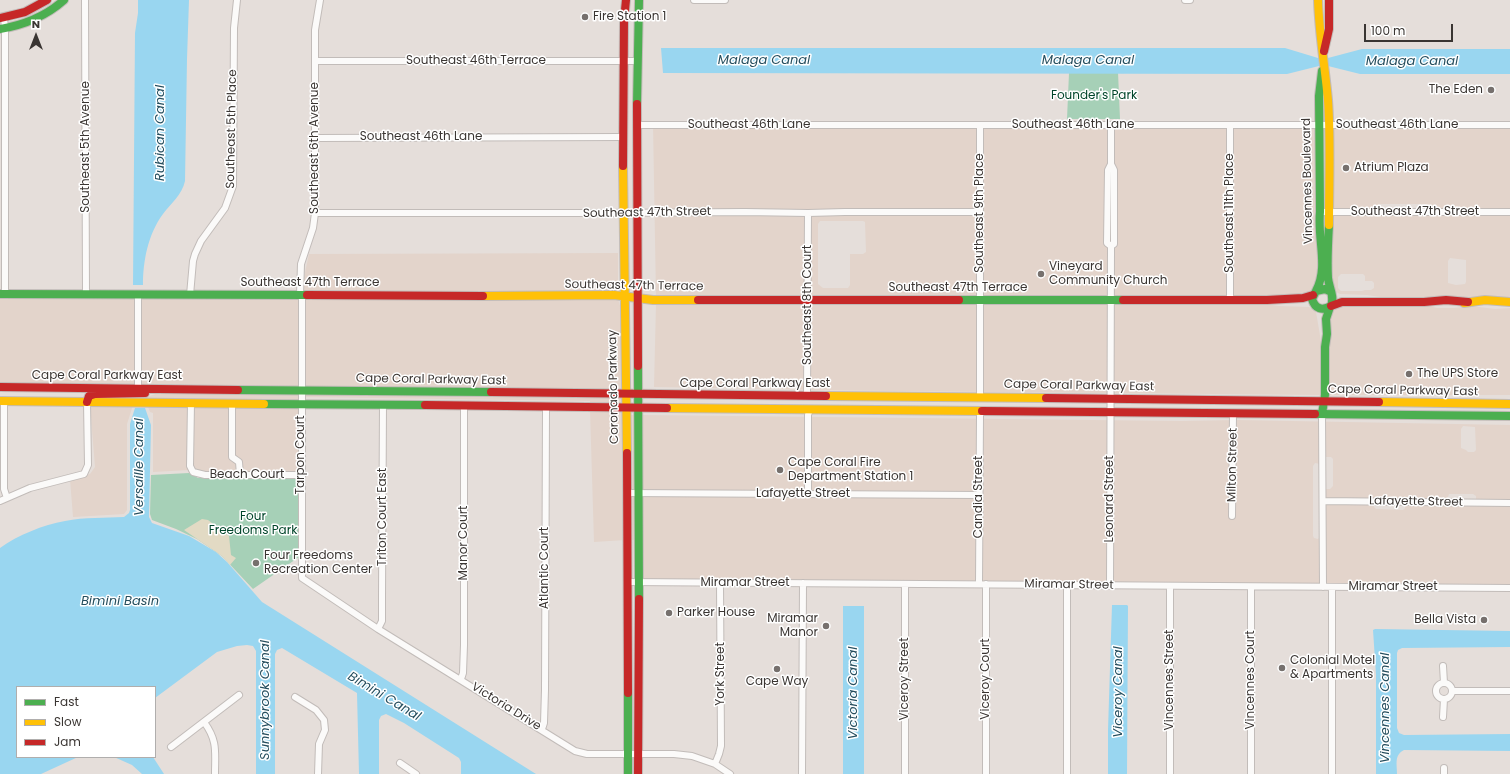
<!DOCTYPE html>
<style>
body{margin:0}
#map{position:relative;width:1510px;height:774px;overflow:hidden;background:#e5deda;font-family:Poppins,sans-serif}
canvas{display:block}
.legend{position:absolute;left:16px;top:686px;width:140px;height:72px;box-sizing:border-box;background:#fff;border:1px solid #b0aead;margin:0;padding:5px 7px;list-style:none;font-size:12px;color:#3a3532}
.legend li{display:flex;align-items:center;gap:8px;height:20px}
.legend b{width:20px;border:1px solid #b0aead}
.north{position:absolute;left:16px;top:16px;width:40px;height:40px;-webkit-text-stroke:3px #fff;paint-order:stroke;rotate:0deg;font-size:11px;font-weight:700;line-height:16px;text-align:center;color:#3a3532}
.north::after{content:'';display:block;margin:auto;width:14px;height:18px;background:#3a3532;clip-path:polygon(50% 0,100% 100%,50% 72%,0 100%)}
.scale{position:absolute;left:1364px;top:24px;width:89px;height:18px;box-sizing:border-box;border:2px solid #3a3532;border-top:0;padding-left:5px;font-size:12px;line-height:14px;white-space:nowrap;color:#3a3532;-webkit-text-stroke:3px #fff;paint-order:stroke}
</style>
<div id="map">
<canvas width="1510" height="774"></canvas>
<ul class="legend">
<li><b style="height:5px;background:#4caf50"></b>Fast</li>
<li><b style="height:5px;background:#ffc107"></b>Slow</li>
<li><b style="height:5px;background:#c62828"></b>Jam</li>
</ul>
<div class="north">N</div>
<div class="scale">100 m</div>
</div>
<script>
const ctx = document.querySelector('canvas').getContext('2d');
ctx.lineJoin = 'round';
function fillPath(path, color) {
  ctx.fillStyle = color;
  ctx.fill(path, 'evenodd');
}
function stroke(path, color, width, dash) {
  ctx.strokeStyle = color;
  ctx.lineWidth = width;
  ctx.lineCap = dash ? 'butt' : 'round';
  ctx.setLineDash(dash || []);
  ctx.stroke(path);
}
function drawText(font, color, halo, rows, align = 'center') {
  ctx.font = font + ' Poppins,sans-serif';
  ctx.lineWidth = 3;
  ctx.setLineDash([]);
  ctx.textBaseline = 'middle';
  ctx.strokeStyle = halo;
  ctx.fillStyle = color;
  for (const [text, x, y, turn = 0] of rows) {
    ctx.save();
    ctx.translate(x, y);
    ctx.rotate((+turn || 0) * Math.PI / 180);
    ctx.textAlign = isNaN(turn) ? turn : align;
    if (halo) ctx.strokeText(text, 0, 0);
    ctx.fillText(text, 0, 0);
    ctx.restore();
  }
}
const built = new Path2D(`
 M653 123 1316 127 1318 282 1311 292 1303 295 1270 296 656 297ZM820 221H863L865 222 866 252 863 254H850V285L848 288H823L818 284V224Z
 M1332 127H1510V298L1495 297 1471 299 1446 296 1424 298 1380 297 1367 295 1340 294 1334 291 1331 285ZM1381 204H1426L1429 206V210L1378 209 1379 205ZM1450 258 1466 260V282L1465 284 1456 285 1448 283V261ZM1341 274H1363L1365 276V281H1372L1374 283V288L1371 290H1365L1362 291H1341L1338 288V277Z
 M618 253V292L301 291 309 254Z
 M0 298 618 299 621 309 622 391 165 384 0 383Z
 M656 304H1265L1279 306 1309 307 1316 312 1322 347 1321 395 889 391 654 387Z
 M1377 304 1424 305 1437 308H1454L1471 306 1495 309 1510 308V395H1328L1329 319 1332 309 1342 306Z
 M164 391 623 398V403H590V401L305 397V400L92 398 147 397Z
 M90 405H133L127 424V510L124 514 73 517 70 479 90 474 95 467Z
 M148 407H305V474L201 475 189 470 153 472V413L150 412Z
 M590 410H623L625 540 594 542Z
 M629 415H635V540H631Z
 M642 415 1182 421 1237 420 1510 425V587L641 586ZM1463 426 1475 427 1476 450 1474 452H1468L1466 450 1461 448V429ZM1326 457H1331L1333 459V486L1330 489H1326L1325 486ZM1315 463 1320 464V537L1318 539 1314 538 1313 536V466ZM1449 494H1473L1476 496V500H1447ZM1374 503 1405 504V508L1403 510 1376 509 1374 507Z`);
const green = new Path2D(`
 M1118 72 1120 119H1067L1069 73Z
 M189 473 198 478 299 479V557L253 589 222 556 197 539 176 529 152 520 150 514 151 475Z`);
const sand = new Path2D(`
 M202 519 208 520 229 536 231 555 236 558 230 565 222 556 184 530Z`);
const water = new Path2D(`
 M138 0H189L187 59 185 181C182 195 171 203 163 214 148 234 143 261 143 285H133L135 33 138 13Z
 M661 48H1285L1318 58H1328L1362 49H1510V74H1360L1328 66H1319L1287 74 663 73Z
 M135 408H145L151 425 149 517 152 523 189 536 216 552 227 562 262 602 270 607 536 774H461V762L459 758 404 723 386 714 381 716 379 720V774H359L357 693 282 648 277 650 275 654V774H256V651L253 646 247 645 237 646 217 652 155 698V687H17V757H78L41 774H0V548C18 535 43 525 65 521 85 517 105 518 124 517L129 513 130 510V424Z
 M1112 605H1127L1128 606 1127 774H1108V730Z
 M843 606H864V774H843Z
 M1375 629 1510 631V647L1402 648 1398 650 1397 653V728L1399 733 1404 735 1510 734V751L1404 750C1394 755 1397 764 1397 774H1376V675L1373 630Z
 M114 757H153L164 774H142L132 765Z`);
const street = new Path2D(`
 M85 0 86 295
 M694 0H725
 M1185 0H1190
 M4 18 5 28V295
 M316 61H637
 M637 125H1510
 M316 138 623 137
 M1320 212H1510
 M315 213H600L745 212 808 213 845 212H979
 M1111 246 1107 243 1108 170 1111 164V125
 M190 295 193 261 195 254 201 241 225 208 233 186 234 28 237 0
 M300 295 301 264 313 228 315 213V30L320 0
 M302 295V578L378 629 575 751 587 754H674L692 756 715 764 730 774
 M1230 300V125
 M138 388V295
 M807 396 808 213
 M980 397V125
 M4 401V489L7 498
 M191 403 190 466 193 472 205 475H301
 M232 403V457L239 462 240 475
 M1322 414 1323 587
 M627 493 979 495
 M808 494V415L810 409
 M0 501 30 488 84 474 88 465 87 402
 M1323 501 1510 503
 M1232 516 1233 414
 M628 582 1510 588
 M905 584V774
 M979 584 980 416 981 410
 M1067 585V774
 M1110 586 1111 246 1114 244V170L1111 164
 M1251 587V774
 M1332 587V774
 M378 629 382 621V597L383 404
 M1443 666 1444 683
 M461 679 463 673 464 645V405
 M1436 691a8 8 0 1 1 16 0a8 8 0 1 1-16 0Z
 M1452 691H1510
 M295 697 316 710 324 720 325 730 319 744 318 774
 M1443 717 1444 699
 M204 722C218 741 215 752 215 774
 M542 729 544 723 545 690 546 406
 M171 747 239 695
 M400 763 416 774
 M715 764 719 754 721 746 720 582
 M802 774 803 583
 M986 774V584
 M1170 774V586
 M1444 774V768`);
const fast = new Path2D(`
 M0 29C24 25 45 17 64 0
 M637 104 639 0
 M1329 225C1328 242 1327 261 1328 278 1329 288 1335 296 1331 306 1322 311 1315 309 1312 299L1316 291 1325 289 1331 292
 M1316 291C1329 267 1317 239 1320 212L1319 96 1322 71
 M0 294 307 295
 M959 300H1123
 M638 366 639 599
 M238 390 491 392
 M264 404 425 405
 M1315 414 1510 416
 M1322 414 1325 395V347L1327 334 1326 319 1330 307
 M628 693V774`);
const slow = new Path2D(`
 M1318 0C1319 34 1325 67 1328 100 1331 141 1329 183 1329 225
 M623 166 627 453
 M483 296 614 295 653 300H698
 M1464 303 1485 300 1510 302
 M826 396 1046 398
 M0 401 264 404
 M1379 402 1510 404
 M667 408 982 411`);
const jam = new Path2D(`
 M0 18 25 12 47 0
 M1324 51 1329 29V0
 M637 104 638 366
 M623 166 624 20 626 0
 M307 295 483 296
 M698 300H959
 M1123 300H1267L1303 298 1313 295
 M1331 306 1342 302H1424L1446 300 1468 302
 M0 387 238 390
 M491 392 826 396
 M1046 398 1379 402
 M87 402 89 396 95 394 145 393
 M425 405 667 408
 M982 411 1315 414
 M627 453 628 693
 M638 774 639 599`);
const markers = [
 [585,17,4,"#76706d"],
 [1491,90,4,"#76706d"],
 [1346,168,4,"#76706d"],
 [1041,274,4,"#76706d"],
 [1409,374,4,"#76706d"],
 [780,470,4,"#76706d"],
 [256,563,4,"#76706d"],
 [669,613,4,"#76706d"],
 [1484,620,4,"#76706d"],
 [826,626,4,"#76706d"],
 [1282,668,4,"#76706d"],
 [777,669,4,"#76706d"]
];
const poiNames = [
 ["Fire Station 1",593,17],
 ["The Eden",1483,90,"right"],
 ["Atrium Plaza",1354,168],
 ["Vineyard",1049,267],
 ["Community Church",1049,281],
 ["The UPS Store",1417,374],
 ["Cape Coral Fire",788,463],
 ["Department Station 1",788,477],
 ["Four Freedoms",264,556],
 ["Recreation Center",264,570],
 ["Parker House",677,613],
 ["Miramar",818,619,"right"],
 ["Manor",818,633,"right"],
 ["Bella Vista",1476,620,"right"],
 ["Colonial Motel",1290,661],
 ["& Apartments",1290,675],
 ["Cape Way",777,682,"center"]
];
const streetNames = [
 ["Southeast 46th Terrace",476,61],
 ["Southeast 46th Lane",749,125],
 ["Southeast 46th Lane",1073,125],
 ["Southeast 46th Lane",1397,125],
 ["Southeast 5th Place",232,129,-89],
 ["Southeast 46th Lane",421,137],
 ["Southeast 5th Avenue",86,147,-90],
 ["Southeast 6th Avenue",315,148,-90],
 ["Vincennes Boulevard",1308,181,-91],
 ["Southeast 47th Street",1415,212],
 ["Southeast 47th Street",647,213,-1],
 ["Southeast 9th Place",980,213,-90],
 ["Southeast 11th Place",1230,213,-90],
 ["Southeast 47th Terrace",310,283],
 ["Southeast 47th Terrace",634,286,1],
 ["Southeast 47th Terrace",958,288],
 ["Southeast 8th Court",808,305,-90],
 ["Cape Coral Parkway East",107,376],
 ["Cape Coral Parkway East",431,380,1],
 ["Cape Coral Parkway East",755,384],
 ["Cape Coral Parkway East",1079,386,1],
 ["Coronado Parkway",614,387,-91],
 ["Cape Coral Parkway East",1403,391,1],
 ["Tarpon Court",301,455,-90],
 ["Milton Street",1233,465,-89],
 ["Beach Court",247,475],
 ["Lafayette Street",803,494],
 ["Candia Street",979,497,-90],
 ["Leonard Street",1110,499,-90],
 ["Lafayette Street",1416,502,1],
 ["Triton Court East",383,517,-90],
 ["Manor Court",464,543,-90],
 ["Atlantic Court",545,568,-90],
 ["Miramar Street",745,583],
 ["Miramar Street",1069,585,1],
 ["Miramar Street",1393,587],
 ["York Street",721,674,-90],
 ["Viceroy Street",905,679,-90],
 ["Viceroy Court",986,679,-90],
 ["Vincennes Street",1170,680,-90],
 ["Vincennes Court",1251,680,-90],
 ["Victoria Drive",506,707,32]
];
const parkNames = [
 ["Founder's Park",1094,96],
 ["Four",253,517],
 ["Freedoms Park",253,531]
];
const waterNames = [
 ["Malaga Canal",764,61],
 ["Malaga Canal",1088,61],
 ["Malaga Canal",1412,62],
 ["Rubican Canal",161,133,-90],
 ["Versaille Canal",140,467,-90],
 ["Bimini Basin",120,602],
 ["Viceroy Canal",1119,692,-90],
 ["Victoria Canal",854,693,-90],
 ["Bimini Canal",384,697,31],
 ["Sunnybrook Canal",266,700,-90],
 ["Vincennes Canal",1386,708,-90]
];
fillPath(built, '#e3d4cb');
fillPath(green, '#a6d0b7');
fillPath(sand, '#e2dac4');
fillPath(water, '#99d6f0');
stroke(street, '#c2bcb9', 8);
stroke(fast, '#c2bcb9', 10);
stroke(slow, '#c2bcb9', 10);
stroke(jam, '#c2bcb9', 10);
stroke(street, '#fbfaf9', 6);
stroke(fast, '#4caf50', 8);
stroke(slow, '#ffc107', 8);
stroke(jam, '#c62828', 8);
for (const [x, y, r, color] of markers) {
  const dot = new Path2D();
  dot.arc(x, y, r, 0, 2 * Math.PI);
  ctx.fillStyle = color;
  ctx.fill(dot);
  stroke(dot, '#fff', 1.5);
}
drawText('12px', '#3a3532', '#fff', poiNames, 'left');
drawText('12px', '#3a3532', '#fff', streetNames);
drawText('12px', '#00452a', '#fff', parkNames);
drawText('italic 13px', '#254e5e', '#fff', waterNames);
</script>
